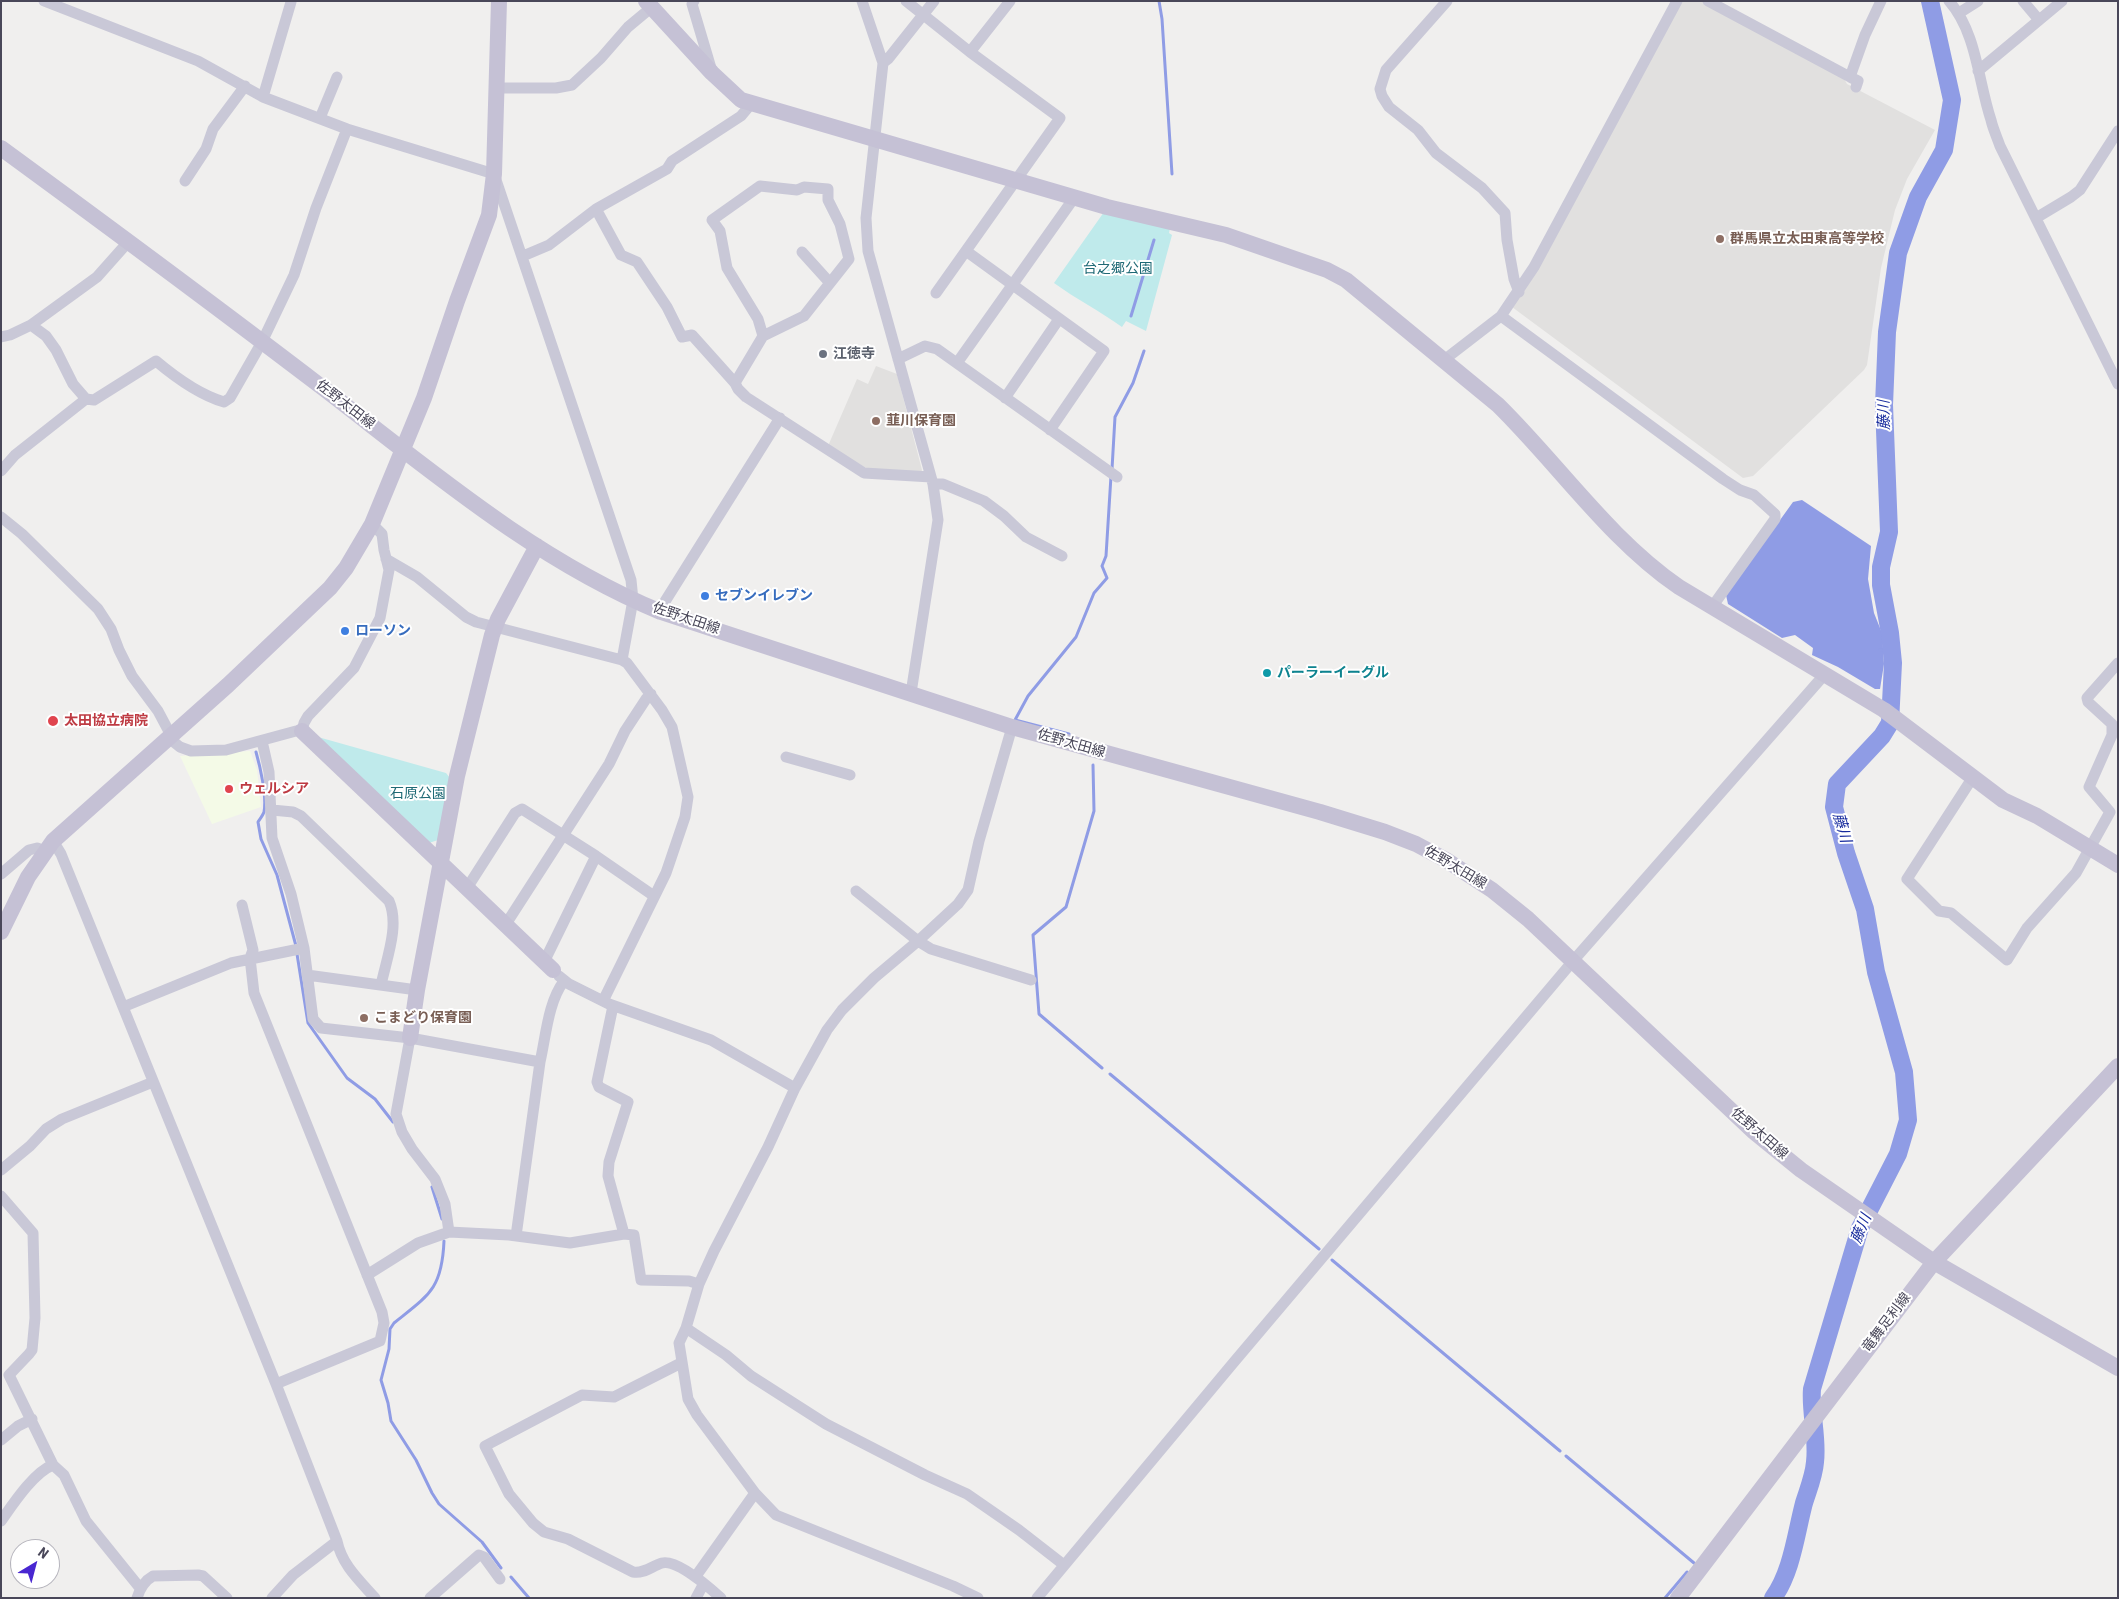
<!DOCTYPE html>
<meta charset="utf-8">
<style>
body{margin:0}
#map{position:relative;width:2119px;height:1599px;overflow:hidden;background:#f0efee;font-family:"Roboto Condensed",sans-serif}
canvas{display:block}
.frame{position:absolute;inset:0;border:2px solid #494759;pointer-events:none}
.north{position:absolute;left:10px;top:1539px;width:50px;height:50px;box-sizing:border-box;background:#fff;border:1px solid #b6b5bd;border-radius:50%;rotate:37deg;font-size:14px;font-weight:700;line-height:20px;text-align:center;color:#494759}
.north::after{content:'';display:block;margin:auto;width:18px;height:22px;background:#4927d1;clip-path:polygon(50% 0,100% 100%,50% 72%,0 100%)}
</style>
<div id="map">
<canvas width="2119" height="1599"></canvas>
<div class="frame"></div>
<div class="north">N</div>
</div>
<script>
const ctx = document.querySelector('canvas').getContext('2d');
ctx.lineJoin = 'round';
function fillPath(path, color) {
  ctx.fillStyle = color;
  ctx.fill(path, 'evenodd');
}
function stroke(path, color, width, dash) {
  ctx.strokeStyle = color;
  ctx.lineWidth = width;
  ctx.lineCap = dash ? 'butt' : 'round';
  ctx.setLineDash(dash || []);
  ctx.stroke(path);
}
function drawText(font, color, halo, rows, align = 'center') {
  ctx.font = font + ' "Roboto Condensed","Noto Sans JP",sans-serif';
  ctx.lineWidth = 4;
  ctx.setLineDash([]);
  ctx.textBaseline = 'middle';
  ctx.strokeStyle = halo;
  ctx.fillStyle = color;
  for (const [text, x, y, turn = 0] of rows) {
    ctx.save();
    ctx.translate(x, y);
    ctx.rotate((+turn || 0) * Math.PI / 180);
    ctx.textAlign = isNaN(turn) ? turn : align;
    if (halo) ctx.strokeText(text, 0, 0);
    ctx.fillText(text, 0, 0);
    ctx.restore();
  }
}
const commercial = new Path2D(`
 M250 751 257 770 261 807 212 824 180 756Z`);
const education = new Path2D(`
 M1681 1H1701L1842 75 1847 84 1935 130 1907 179 1895 210 1881 268 1867 365 1864 370 1753 476 1743 478 1512 307Z
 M876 366 897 374 922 470 921 474 873 472 828 446 857 379 868 384Z`);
const green = new Path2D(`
 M1104 212 1170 228 1169 233 1172 235 1146 331 1126 321 1122 327C1100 311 1076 299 1054 283Z
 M318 737 446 773 450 778 438 840 429 843Z`);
const water = new Path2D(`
 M1802 500 1871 546 1868 579 1874 613 1882 633 1884 664 1880 689H1875L1838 667 1812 655 1813 648 1795 635 1782 638 1728 604 1726 595 1793 502Z`);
const stream = new Path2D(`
 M1159 1 1162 19 1172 174
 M1131 316 1154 240
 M1112 469 1115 417 1133 383 1144 351
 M1880 650 1891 651
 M1887 692 1893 696
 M1069 734 1015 720 1028 696 1076 637 1094 593 1107 578 1102 566 1106 556 1111 476
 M256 752C260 766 267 796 264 812 263 815 260 819 258 822L261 839 277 875 296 946
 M1093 765 1094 811 1066 907 1033 935 1039 1014 1102 1068
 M297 954 308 1023 347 1078 375 1099 393 1122
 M1110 1074 1319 1249
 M432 1187 442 1219
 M444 1241C442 1289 429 1295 394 1323L390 1329 389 1349 381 1380 388 1403 391 1421 416 1460 432 1493 439 1504 482 1542 501 1568
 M1332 1260 1560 1451
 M1566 1456 1694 1563
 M511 1577 529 1598
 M1665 1598 1687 1572`);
const river = new Path2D(`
 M1773 1598C1792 1572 1796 1533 1804 1503 1808 1490 1814 1476 1815 1462 1818 1437 1810 1413 1812 1389L1860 1228 1898 1154 1908 1120 1904 1072 1876 972 1865 909 1846 853 1834 807 1837 784 1882 736 1890 723 1893 663 1890 633 1881 585V567L1889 532 1884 405 1887 332 1898 253 1918 197 1944 150 1952 100 1930 1`);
const street = new Path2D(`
 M44 1 198 61 263 97 347 129 494 174 631 580 633 600 622 660
 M694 1 692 4 711 68
 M862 1 883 63 866 218 868 251 933 484 938 520 911 693
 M906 1 970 52 1060 118 936 293
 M1447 1 1386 70 1380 89 1382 96 1389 107 1418 130 1436 153 1482 188 1505 213 1507 240 1514 279 1519 292
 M1708 1 1850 77 1858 81 1856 87
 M1949 1C1977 33 1978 81 1991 120 1993 129 1997 137 2000 146L2118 384
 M2023 1 2039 20
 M1959 13 1978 1
 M970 52 1010 1
 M883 63 888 59 934 1
 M1978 71 2062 1
 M1850 77 1865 35 1881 1
 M496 88H556L572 85 601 58 628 27 652 7
 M263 97 291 2
 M320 118 337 77
 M185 181 206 149 213 129 245 86
 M596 209 621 255 637 262 667 307 682 337 692 335 735 383
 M2036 218 2071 197 2080 190 2118 131
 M966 251 1104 351 1050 430
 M802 252 830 283
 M523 256 549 245 596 209 667 169 672 161 741 116 751 104
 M1501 316 1723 479 1740 490 1754 495 1775 514V519L1712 607
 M31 325 46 336 56 350 73 384 86 399
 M763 336 758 319 727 268 720 231 712 220 760 186 797 190 804 187 828 189V200L840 224 849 259 804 316 763 336 735 383 738 389 746 397 864 473 931 477
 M1 337 10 335 31 325 97 277 129 241
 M898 359 925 346 937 349 1117 477
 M1444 360 1501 316 1534 267 1677 1
 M957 363 1074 198
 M1005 398 1059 319
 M1 471 15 455 86 399 94 400 156 361C175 377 200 395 224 402L230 398 262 342 294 275 316 208 347 129
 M933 484H943L984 501 1004 516 1026 537 1062 556
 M1 517 22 534 98 609 111 629 119 650 132 676 158 711 175 743 180 747 191 751 226 750 296 731H302L304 723 308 716 354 668 380 618 389 570 384 550 382 534 372 524
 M386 559 417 577 466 617 476 622 622 660 627 663 662 710 672 727 688 797 685 817 666 873 603 1001
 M661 612 664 603 780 418
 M262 741 269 772 272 838 291 894 304 948 313 1019 321 1028 410 1038 540 1062C546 1036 548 1002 564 981
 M786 757 850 775
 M1973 777 1907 879 1939 911 1951 913 2007 960 2027 928 2076 873 2110 812 2089 787 2112 735V724L2088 702 2087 698 2118 663
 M272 810 293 812 301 816 389 901C400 926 386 960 381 985
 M53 841 61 854 276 1384 337 1541C342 1565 359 1580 375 1598
 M1 874 29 850 37 848 45 851
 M467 888 515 813 522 809 596 856 654 896
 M856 891 918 941 931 949 1031 980
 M242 905 253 950 250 958 254 993 382 1312 384 1323 380 1341 276 1384
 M506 924 609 764 625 731 646 699 651 694
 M544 962 596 856
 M307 975 417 990
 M559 976 569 984 609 1004 711 1040 795 1088
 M613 1006 597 1082 599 1087 628 1102 609 1162 608 1176 624 1234
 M123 1007 231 963 304 948
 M410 1038 396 1114 402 1132 412 1149 435 1179 445 1204 449 1232
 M1 1170 30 1146 46 1129 62 1119 153 1082
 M1 1196 33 1233 35 1318 32 1350 29 1354 9 1375 53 1465
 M516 1236 540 1062
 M367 1275 418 1243 449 1232 509 1235 570 1243 624 1234 634 1235 641 1280 689 1281 699 1284
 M686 1328 726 1355 751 1376 826 1424 925 1475 967 1494 1019 1530 1064 1565
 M681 1363 614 1397 582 1395 485 1446 509 1494 533 1523 544 1532 568 1539 633 1572C644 1574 652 1566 662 1563 677 1559 710 1588 721 1598
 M1 1440 18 1426 32 1419
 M1 1521C13 1504 34 1472 53 1465L64 1475 86 1521 140 1588
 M696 1576 755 1493
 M137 1598C140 1588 144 1581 153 1576L198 1575 203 1576 227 1598
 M272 1598 293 1575 337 1541
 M430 1598 479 1555 484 1557 500 1579
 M696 1598 703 1585
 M978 1598 953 1586 776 1515 755 1493 697 1415 688 1399 679 1343 686 1328 699 1284 714 1251 768 1147 795 1088 827 1030 842 1010 874 978 918 941 958 904 968 890 979 841 1012 727
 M1037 1598 1234 1362 1573 961 1825 674`);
const secondary = new Path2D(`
 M646 1 712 73 741 100 1107 207 1226 235 1327 270 1346 280 1498 405C1559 465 1609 539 1679 587L1884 710 2003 800 2037 816 2118 865
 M1 148C109 227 217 307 323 388 430 470 535 560 661 612L1012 727 1320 812 1385 832 1416 844 1446 860 1492 890 1528 919 1753 1131 1801 1170 1934 1262 2118 1368
 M302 731 553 970
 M1 932 28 877 53 841 228 685 330 588 346 568 372 524 424 398 457 301 489 215 494 174 499 1
 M410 1038 417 990 457 776 492 635 498 619 537 546
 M1678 1598 1934 1262 2118 1066`);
const markers = [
 [1720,239,5,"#8d6e63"],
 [823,354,5,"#6b7280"],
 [876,421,5,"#8d6e63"],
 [705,596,5,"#3f7fe0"],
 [345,631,5,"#3f7fe0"],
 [1267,673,5,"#0f9aa8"],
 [53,721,6,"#e0444e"],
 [229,789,5,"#e0444e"],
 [364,1018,5,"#8d6e63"]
];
const educationNames = [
 ["群馬県立太田東高等学校",1730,239],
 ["韮川保育園",886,421],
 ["こまどり保育園",374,1018]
];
const parkNames = [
 ["台之郷公園",1118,269],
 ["石原公園",418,794]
];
const worshipNames = [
 ["江徳寺",833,354]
];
const streetNames = [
 ["佐野太田線",345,405,38],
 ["佐野太田線",686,619,19],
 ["佐野太田線",1071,744,16],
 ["佐野太田線",1455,868,31],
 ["佐野太田線",1759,1134,41],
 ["竜舞足利線",1887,1323,-53]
];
const shopNames = [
 ["セブンイレブン",715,596],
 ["ローソン",355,631]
];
const cultureNames = [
 ["パーラーイーグル",1277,673]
];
const healthNames = [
 ["太田協立病院",64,721],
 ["ウェルシア",239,789]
];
const waterNames = [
 ["藤川",1885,415,-91],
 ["藤川",1841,828,74],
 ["藤川",1862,1229,-68]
];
fillPath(commercial, '#f4fae7');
fillPath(education, '#e1e0df');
fillPath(green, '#bfeaeb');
fillPath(water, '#8f9ce5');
stroke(stream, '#8f9ce5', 3);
stroke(river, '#8f9ce5', 18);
stroke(street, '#c9c8d7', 11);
stroke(secondary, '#c5c1d5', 16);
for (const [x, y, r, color] of markers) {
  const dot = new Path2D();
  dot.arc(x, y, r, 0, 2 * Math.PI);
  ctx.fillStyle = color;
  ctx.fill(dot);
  stroke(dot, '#fff', 2);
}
drawText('bold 14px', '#785e54', '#fff', educationNames, 'left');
drawText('14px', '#1e6975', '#fff', parkNames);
drawText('bold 14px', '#5b616d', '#fff', worshipNames, 'left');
drawText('14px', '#494759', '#fff', streetNames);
drawText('bold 14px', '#366cbe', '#fff', shopNames, 'left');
drawText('bold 14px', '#0d838f', '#fff', cultureNames, 'left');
drawText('bold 14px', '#be3a42', '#fff', healthNames, 'left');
drawText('italic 15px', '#172b9d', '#fff', waterNames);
</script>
